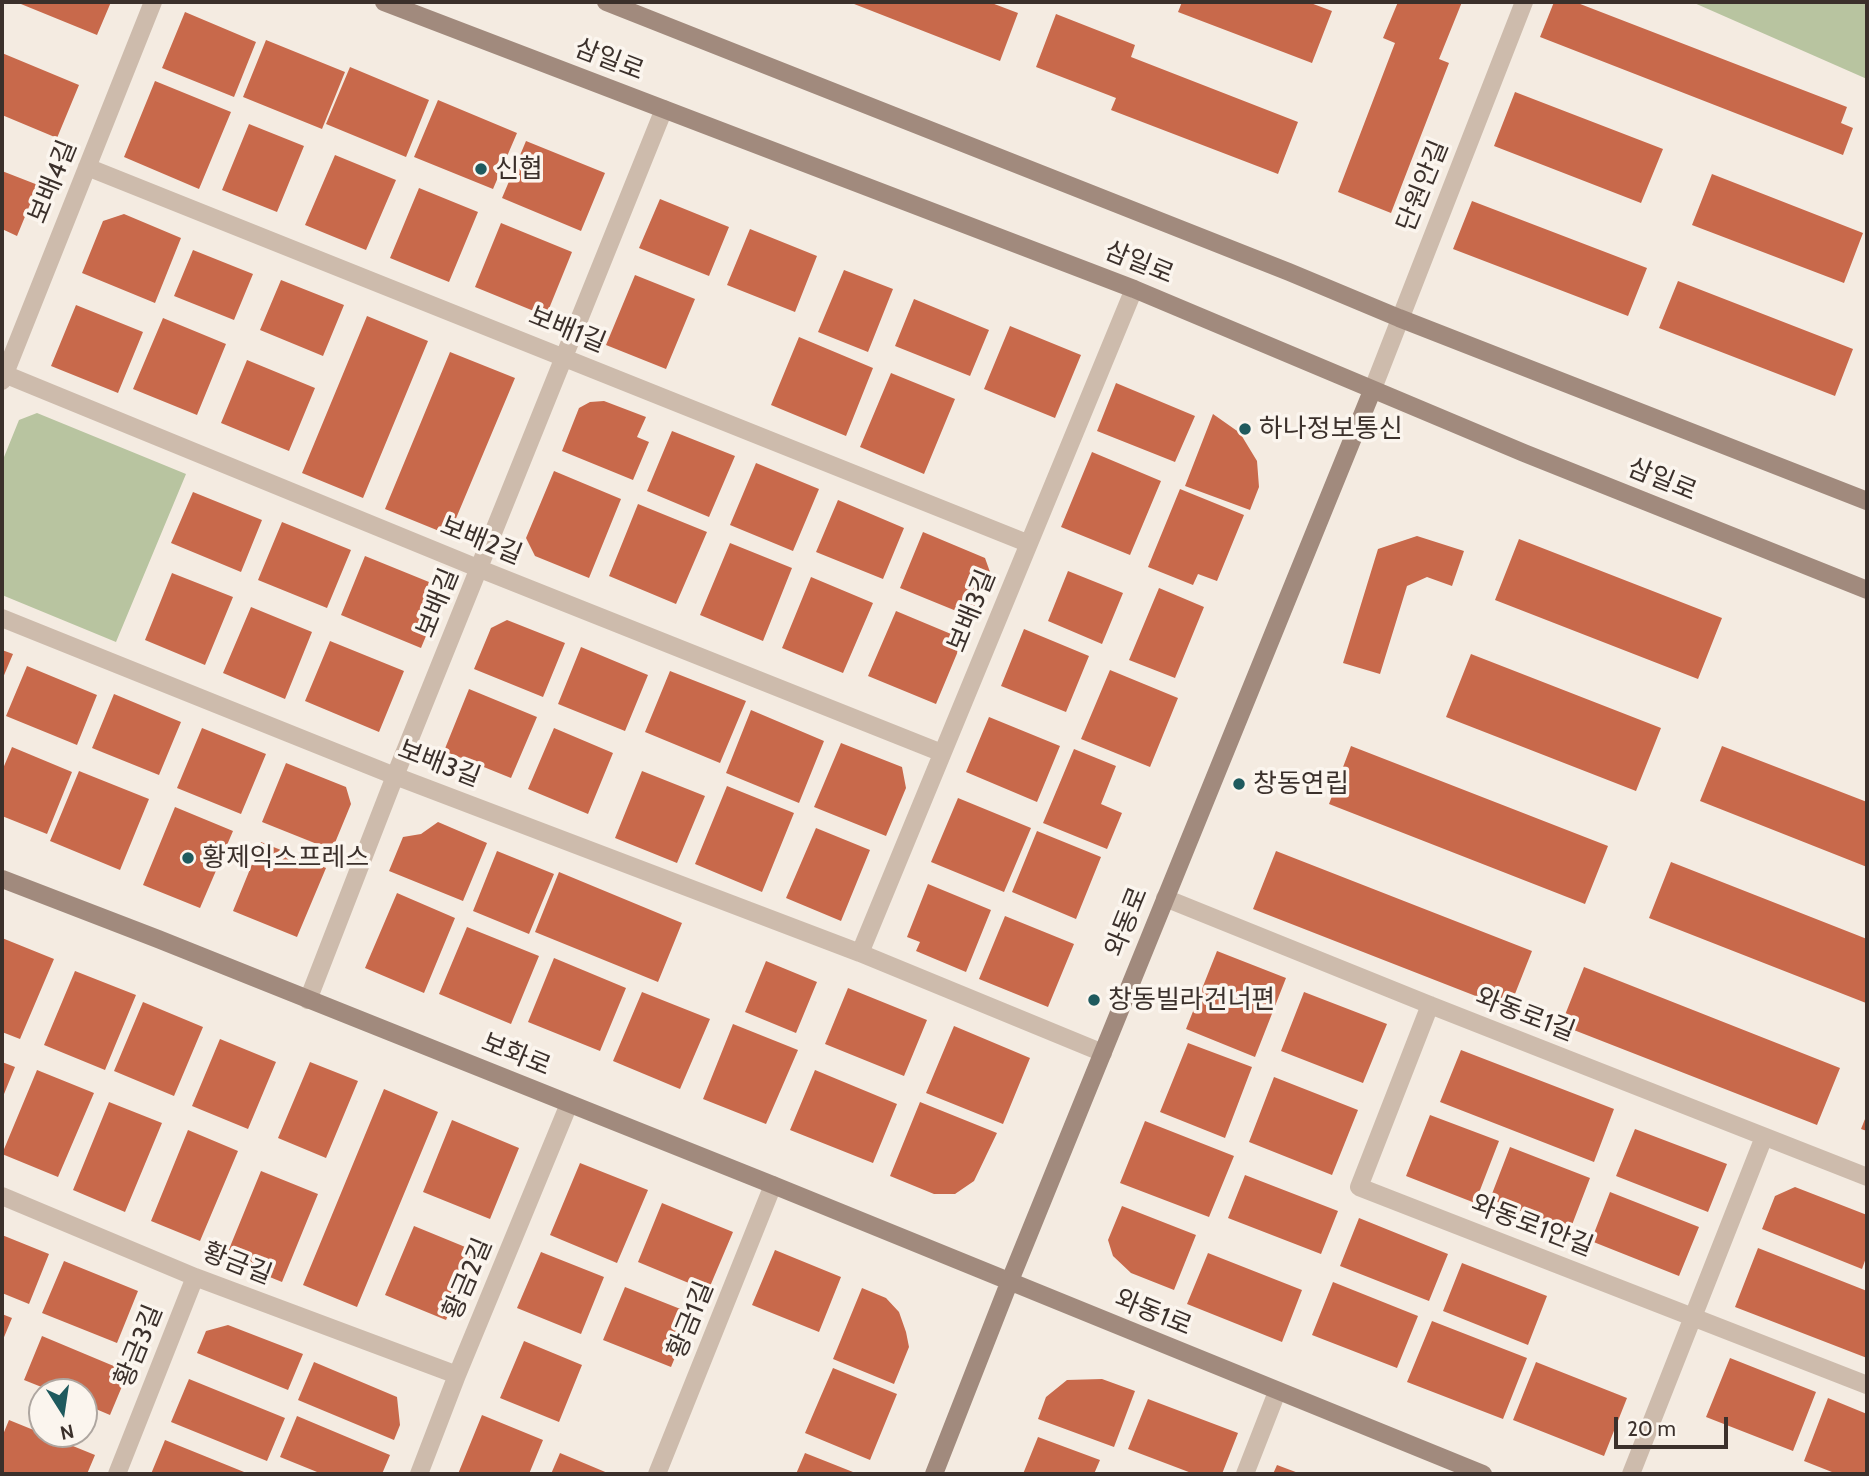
<!DOCTYPE html>
<meta charset="utf-8">
<style>
body{margin:0}
#map{position:relative;width:1869px;height:1476px;overflow:hidden;background:#f4ebe1;font-family:Cabin,sans-serif}
canvas{display:block}
.frame{position:absolute;inset:0;border:4px solid #3b302b;pointer-events:none}
.north{position:absolute;left:28px;top:1378px;width:70px;height:70px;box-sizing:border-box;background:#fbf5ee;border:2px solid #aea6a0;border-radius:50%;rotate:168deg;font-size:19px;font-weight:700;line-height:28px;text-align:center;color:#3b302b}
.north::after{content:'';display:block;margin:auto;width:24px;height:32px;background:#1f5a5e;clip-path:polygon(50% 0,100% 100%,50% 72%,0 100%)}
.scale{position:absolute;left:1614px;top:1417px;width:114px;height:32px;box-sizing:border-box;border:4px solid #3b302b;border-top:0;padding-left:9px;font-size:21px;line-height:24px;white-space:nowrap;color:#3b302b;-webkit-text-stroke:5px #fbf5ee;paint-order:stroke}
</style>
<div id="map">
<canvas width="1869" height="1476"></canvas>
<div class="frame"></div>
<div class="north">N</div>
<div class="scale">20 m</div>
</div>
<script>
const ctx = document.querySelector('canvas').getContext('2d');
ctx.lineJoin = 'round';
function fillPath(path, color) {
  ctx.fillStyle = color;
  ctx.fill(path, 'evenodd');
}
function stroke(path, color, width, dash) {
  ctx.strokeStyle = color;
  ctx.lineWidth = width;
  ctx.lineCap = dash ? 'butt' : 'round';
  ctx.setLineDash(dash || []);
  ctx.stroke(path);
}
function drawText(font, color, halo, rows, align = 'center') {
  ctx.font = font + ' Cabin,"Noto Sans KR",sans-serif';
  ctx.lineWidth = 7;
  ctx.setLineDash([]);
  ctx.textBaseline = 'middle';
  ctx.strokeStyle = halo;
  ctx.fillStyle = color;
  for (const [text, x, y, turn = 0] of rows) {
    ctx.save();
    ctx.translate(x, y);
    ctx.rotate((+turn || 0) * Math.PI / 180);
    ctx.textAlign = isNaN(turn) ? turn : align;
    if (halo) ctx.strokeText(text, 0, 0);
    ctx.fillText(text, 0, 0);
    ctx.restore();
  }
}
const green = new Path2D(`
 M1692 2H1867V79Z
 M37 413 186 474 116 642 2 595V462L19 420Z`);
const building = new Path2D(`
 M16 2H111L97 35Z
 M849 2H989L1018 13 1000 61Z
 M1182 2H1308L1332 11 1312 63 1178 12Z
 M1398 2H1462L1439 59 1449 63 1391 213 1338 192 1395 43 1383 38Z
 M1554 2H1575L1847 107 1841 123 1853 128 1843 155 1540 37Z
 M185 12 256 42 234 97 162 68Z
 M1056 14 1135 45 1131 57 1298 122 1278 174 1111 110 1116 98 1036 67Z
 M266 40 345 72 322 129 243 97Z
 M2 53 79 85 57 138 2 115Z
 M350 67 429 100 406 157 326 124Z
 M155 81 231 112 199 189 124 157Z
 M1515 92 1663 149 1641 203 1494 146Z
 M438 100 517 133 493 189 414 157Z
 M249 124 304 146 277 212 222 190Z
 M526 141 605 173 581 231 502 198Z
 M335 155 396 180 366 250 305 225Z
 M2 171 38 185 17 236 2 229Z
 M1712 174 1863 233 1844 283 1692 225Z
 M419 188 478 212 449 282 390 258Z
 M660 199 729 227 709 276 639 248Z
 M1472 201 1647 268 1628 316 1453 249Z
 M124 214 181 238 155 303 82 273 103 221Z
 M501 223 572 252 546 316 475 287Z
 M750 229 817 256 795 312 727 285Z
 M193 250 253 274 234 320 174 296Z
 M844 270 893 289 868 352 818 332Z
 M635 275 695 299 666 369 606 345Z
 M281 280 344 305 323 356 260 330Z
 M1678 281 1853 349 1835 396 1659 328Z
 M914 299 989 330 970 376 895 346Z
 M76 305 143 332 118 393 51 366Z
 M367 316 428 341 363 498 302 473Z
 M163 318 226 344 197 415 133 389Z
 M1010 326 1081 355 1055 418 984 389Z
 M799 337 873 368 846 436 771 405Z
 M450 352 515 378 449 535 385 509Z
 M247 360 315 388 289 451 221 423Z
 M891 373 955 399 924 474 860 447Z
 M1116 383 1195 416 1175 462 1097 431Z
 M604 401 646 417 637 437 649 442 633 480 562 451 579 408 590 402Z
 M1213 414 1240 433 1257 461 1259 487 1250 510 1185 486Z
 M672 431 735 456 709 517 647 491Z
 M1092 452 1161 481 1130 555 1061 527Z
 M756 463 819 489 793 551 730 525Z
 M554 471 621 499 589 578 535 556 526 538Z
 M1180 489 1244 515 1217 581 1198 574 1193 585 1148 567Z
 M193 492 262 520 241 572 171 543Z
 M838 500 904 528 883 579 816 552Z
 M638 504 707 532 676 604 609 576Z
 M282 522 351 550 327 608 258 580Z
 M923 532 985 558 990 572 971 617 900 588Z
 M1417 536 1464 551 1452 586 1427 577 1407 586 1380 674 1343 663 1378 549Z
 M1519 539 1722 618 1698 679 1495 600Z
 M730 543 792 568 763 641 700 615Z
 M365 556 429 582 438 607 421 648 341 615Z
 M1068 571 1123 593 1102 644 1048 621Z
 M172 573 233 597 205 665 145 640Z
 M811 577 873 603 843 673 782 648Z
 M1159 588 1204 607 1175 678 1129 660Z
 M251 607 312 632 285 699 223 673Z
 M896 611 963 639 936 704 868 676Z
 M507 620 565 643 543 697 474 669 491 628Z
 M1024 629 1089 656 1066 712 1001 686Z
 M330 641 404 671 379 732 305 701Z
 M581 647 648 675 625 731 558 704Z
 M2 650 13 654 2 680Z
 M1471 654 1661 728 1636 791 1446 717Z
 M27 666 97 695 77 745 6 716Z
 M1110 670 1178 698 1150 767 1081 739Z
 M670 671 746 701 720 763 645 732Z
 M469 689 537 717 511 778 444 751Z
 M114 694 181 722 159 775 92 748Z
 M751 710 824 741 799 803 726 773Z
 M989 717 1060 746 1037 802 966 772Z
 M202 728 266 754 241 814 177 788Z
 M554 728 613 753 588 814 528 789Z
 M841 743 902 767 906 788 886 836 814 807Z
 M1351 746 1608 846 1585 904 1329 804Z
 M1722 746 1867 802V867L1700 801Z
 M12 747 72 772 47 834 2 816V771Z
 M1074 749 1116 766 1101 804 1122 813 1107 849 1043 823Z
 M286 763 346 787 351 804 332 850 262 822Z
 M79 771 149 799 120 870 50 841Z
 M642 771 705 796 677 863 615 838Z
 M727 786 794 813 762 892 695 864Z
 M958 798 1031 828 1004 892 931 862Z
 M175 807 233 831 200 908 143 885Z
 M438 822 487 843 463 901 389 871 403 837 421 834Z
 M816 828 870 850 841 921 786 898Z
 M1037 831 1101 857 1076 919 1012 892Z
 M261 842 326 868 297 937 233 911Z
 M497 851 554 874 529 934 473 911Z
 M1276 851 1532 951 1509 1009 1253 909Z
 M1671 862 1867 939 1866 1003 1649 918Z
 M559 872 682 923 658 982 535 932Z
 M928 884 991 910 966 972 916 951 920 942 907 937Z
 M397 893 455 918 424 993 365 968Z
 M1005 916 1074 944 1048 1007 979 979Z
 M467 927 539 956 511 1024 439 994Z
 M2 938 54 959 20 1039 2 1032Z
 M1217 951 1286 978 1255 1057 1186 1029Z
 M554 958 626 988 600 1051 528 1022Z
 M766 961 817 982 796 1033 745 1012Z
 M1584 967 1840 1068 1817 1125 1561 1025Z
 M75 971 136 995 105 1070 44 1045Z
 M848 988 927 1020 904 1076 825 1044Z
 M642 992 710 1019 680 1089 613 1061Z
 M1304 992 1387 1024 1363 1083 1281 1051Z
 M143 1002 203 1027 174 1096 114 1071Z
 M733 1024 798 1050 766 1124 703 1099Z
 M954 1026 1030 1058 1003 1124 926 1093Z
 M220 1039 276 1062 248 1129 192 1106Z
 M1188 1043 1252 1067 1225 1138 1160 1112Z
 M1461 1050 1614 1109 1594 1162 1440 1102Z
 M2 1062 15 1067 2 1099Z
 M310 1062 358 1081 326 1158 278 1138Z
 M37 1070 94 1093 58 1177 2 1154Z
 M815 1070 897 1104 873 1163 790 1130Z
 M1274 1077 1358 1110 1332 1175 1249 1142Z
 M384 1089 438 1112 357 1307 303 1285Z
 M109 1102 162 1123 125 1212 73 1190Z
 M920 1102 997 1133 974 1181 955 1194H934L890 1176Z
 M1867 1114V1131L1861 1129Z
 M1430 1115 1499 1141 1475 1203 1406 1176Z
 M452 1120 519 1148 490 1219 423 1192Z
 M1145 1121 1234 1156 1209 1217 1120 1183Z
 M1635 1129 1727 1164 1708 1212 1616 1176Z
 M188 1130 238 1151 200 1241 151 1221Z
 M1510 1147 1590 1178 1570 1230 1490 1199Z
 M580 1163 648 1190 617 1263 550 1235Z
 M261 1171 318 1194 282 1282 225 1259Z
 M1245 1175 1338 1211 1321 1254 1228 1218Z
 M1795 1187 1867 1215V1255L1862 1269 1762 1229 1775 1196Z
 M1610 1192 1699 1227 1679 1276 1591 1241Z
 M662 1203 733 1232 708 1291 638 1262Z
 M1122 1206 1196 1235 1174 1290 1131 1273 1113 1256 1108 1240Z
 M1359 1218 1448 1254 1429 1301 1340 1266Z
 M414 1226 475 1251 446 1320 385 1295Z
 M2 1235 49 1254 29 1304 2 1293Z
 M1758 1248 1867 1291V1358L1735 1307Z
 M775 1250 841 1277 819 1332 752 1305Z
 M541 1252 604 1277 581 1334 517 1308Z
 M1208 1253 1302 1290 1282 1342 1187 1304Z
 M64 1261 138 1291 117 1343 42 1313Z
 M1462 1263 1547 1296 1528 1345 1443 1311Z
 M1333 1282 1418 1316 1397 1368 1312 1335Z
 M625 1287 693 1314 671 1367 603 1340Z
 M862 1288 886 1298 899 1312 906 1332 909 1347 894 1384 833 1359Z
 M2 1314 12 1318 2 1342Z
 M1432 1321 1527 1358 1503 1419 1407 1382Z
 M228 1325 303 1354 288 1390 197 1353 206 1331Z
 M42 1336 128 1372 110 1415 84 1404V1392H54L24 1380Z
 M524 1341 582 1365 559 1422 500 1398Z
 M1730 1358 1816 1392 1793 1451 1706 1417Z
 M314 1362 397 1397 400 1425 394 1440 298 1400Z
 M1536 1362 1627 1398 1604 1456 1513 1420Z
 M833 1368 897 1394 870 1460 805 1433Z
 M189 1379 285 1418 267 1461 171 1422Z
 M1102 1379 1135 1391 1114 1447 1038 1419 1046 1397 1067 1380Z
 M1828 1398 1867 1414V1474H1837L1804 1461Z
 M1148 1399 1238 1433 1222 1474H1194L1128 1449Z
 M482 1415 543 1440 529 1474H458Z
 M297 1416 390 1455 382 1474H322L280 1457Z
 M9 1420 95 1455 87 1474H2V1437Z
 M1038 1437 1100 1460 1094 1474H1023Z
 M165 1440 249 1474H151Z
 M560 1453 610 1474H551Z
 M805 1453 858 1474H796Z
 M1277 1465 1301 1474H1273Z`);
const street = new Path2D(`
 M87 167 1027 543
 M2 373 480 569 942 753
 M2 381 153 2
 M1372 391 1524 2
 M2 618 395 776 860 953 1103 1053
 M1165 898 1430 1005 1867 1177
 M860 953 1134 289
 M308 1000 395 776 664 109
 M1430 1005 1359 1187 1867 1385
 M2 1196 195 1277 457 1375
 M117 1474 195 1277
 M419 1474 457 1375 569 1104
 M657 1474 773 1185
 M1245 1474 1277 1392
 M1631 1474 1764 1137`);
const secondary = new Path2D(`
 M384 2 1134 289 1524 453 1867 590
 M606 2 1289 272 1399 318 1867 501
 M2 879 158 939 773 1185 1483 1474
 M934 1474 1009 1283 1372 391`);
const markers = [
 [481,169,7,"#1f5a5e"],
 [1245,429,7,"#1f5a5e"],
 [1239,784,7,"#1f5a5e"],
 [188,858,7,"#1f5a5e"],
 [1094,1000,7,"#1f5a5e"]
];
const streetNames = [
 ["삼일로",609,60,21],
 ["보배4길",53,182,-68],
 ["단원안길",1423,186,-68],
 ["삼일로",1139,263,22],
 ["보배1길",567,330,22],
 ["삼일로",1662,480,22],
 ["보배2길",481,541,22],
 ["보배길",438,603,-68],
 ["보배3길",972,611,-68],
 ["보배3길",439,764,21],
 ["와동로",1127,922,-68],
 ["와동로1길",1525,1015,21],
 ["보화로",516,1055,22],
 ["와동로1안길",1532,1226,21],
 ["황금길",237,1264,21],
 ["황금2길",468,1279,-67],
 ["와동1로",1153,1313,22],
 ["황금1길",691,1320,-68],
 ["황금3길",139,1346,-68]
];
const poiNames = [
 ["신협",495,169],
 ["하나정보통신",1259,429],
 ["창동연립",1253,784],
 ["황제익스프레스",202,858],
 ["창동빌라건너편",1108,1000]
];
fillPath(green, '#b8c4a0');
fillPath(building, '#c8694b');
stroke(street, '#cdbbac', 18);
stroke(secondary, '#a18a7d', 18);
for (const [x, y, r, color] of markers) {
  const dot = new Path2D();
  dot.arc(x, y, r, 0, 2 * Math.PI);
  ctx.fillStyle = color;
  ctx.fill(dot);
  stroke(dot, '#fbf5ee', 2.5);
}
drawText('26px', '#3b302b', '#fbf5ee', streetNames);
drawText('26px', '#3b302b', '#fbf5ee', poiNames, 'left');
</script>
